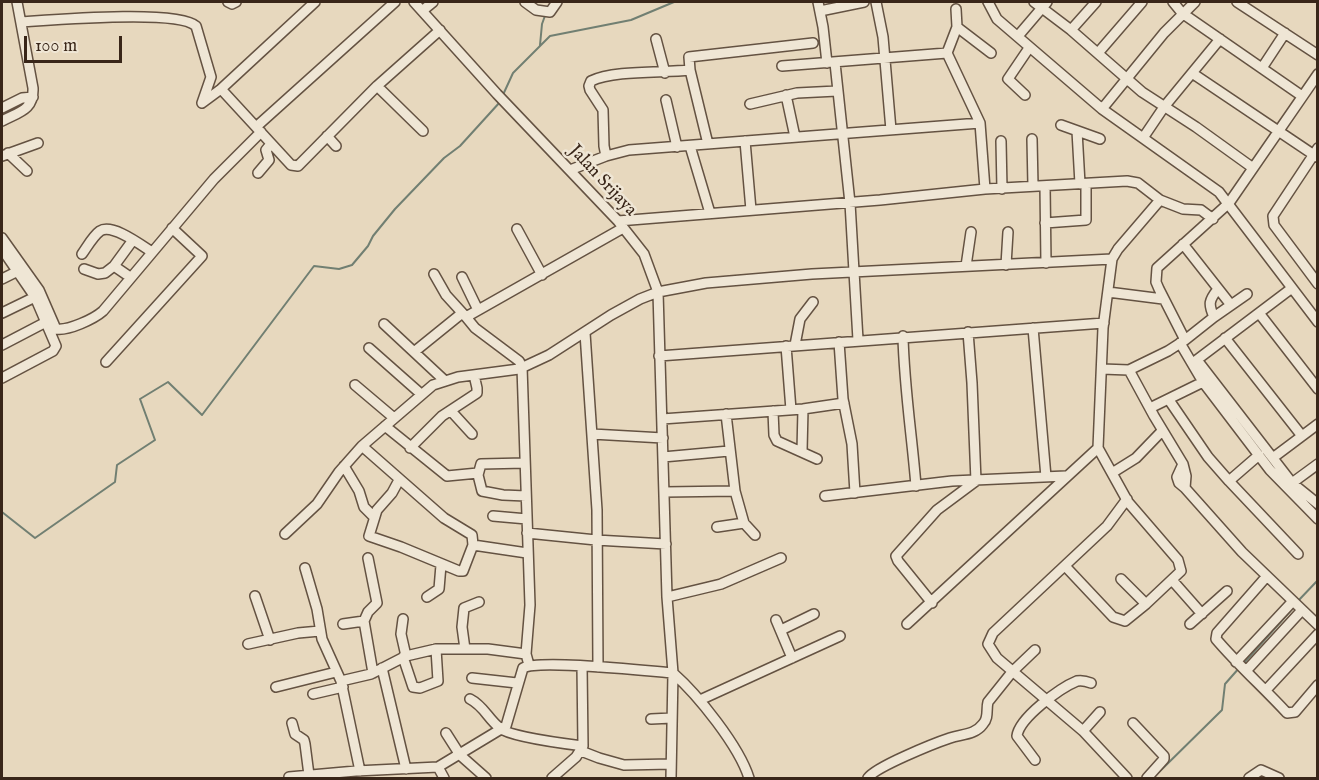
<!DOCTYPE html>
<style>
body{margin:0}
#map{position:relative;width:1319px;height:780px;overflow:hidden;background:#e7d8be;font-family:"IM FELL English",serif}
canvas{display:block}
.frame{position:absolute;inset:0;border:3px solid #392619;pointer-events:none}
.scale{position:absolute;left:24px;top:36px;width:98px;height:27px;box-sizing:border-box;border:3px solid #392619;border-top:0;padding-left:8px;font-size:18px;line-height:21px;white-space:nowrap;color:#392619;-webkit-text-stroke:4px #efe6d5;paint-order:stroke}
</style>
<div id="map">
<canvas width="1319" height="780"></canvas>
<div class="frame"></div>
<div class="scale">100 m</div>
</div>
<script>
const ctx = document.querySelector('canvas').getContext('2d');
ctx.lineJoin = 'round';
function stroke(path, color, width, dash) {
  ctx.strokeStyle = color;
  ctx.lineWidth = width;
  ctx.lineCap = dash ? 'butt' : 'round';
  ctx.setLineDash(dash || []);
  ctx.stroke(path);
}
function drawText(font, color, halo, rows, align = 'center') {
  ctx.font = font + ' "IM FELL English",serif';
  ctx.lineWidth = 5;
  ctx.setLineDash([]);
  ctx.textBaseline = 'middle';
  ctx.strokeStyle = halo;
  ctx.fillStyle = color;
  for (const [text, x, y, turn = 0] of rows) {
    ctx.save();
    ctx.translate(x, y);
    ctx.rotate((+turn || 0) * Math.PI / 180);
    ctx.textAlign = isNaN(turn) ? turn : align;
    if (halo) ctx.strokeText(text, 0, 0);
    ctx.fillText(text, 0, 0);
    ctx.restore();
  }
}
const stream = new Path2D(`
 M540 45 542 24 546 13
 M502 97 513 73 550 36 631 20 674 2
 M2 512 35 538 115 482 117 465 155 440 140 399 168 382 202 415 314 266 339 269 352 265 368 246 373 236 395 209 444 158 460 146 500 102
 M1297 602 1318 580
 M1244 663 1294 607
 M1154 777 1222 710 1225 684 1240 667`);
const minor = new Path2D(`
 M228 2 232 4 236 2
 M414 2 497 94 618 221 644 254 658 292 667 597 673 673C698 695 739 746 749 778
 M525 2 536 10 550 12 557 2
 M818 2 823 27 827 63
 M876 2 883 37 891 130
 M988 2 997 19 1102 109 1219 192 1318 322
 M1034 2 1071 30 1142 92 1196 127 1253 168
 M1173 2 1182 13 1302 96
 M1237 2 1318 55
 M422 11 433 2
 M820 11 864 2
 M21 22C51 20 178 9 196 26L211 77 202 103
 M957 27 991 53
 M1071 30 1096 2
 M1018 36 1047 2
 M656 39 665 73
 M947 53 957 27 956 9
 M1098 53 1142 2
 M835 63 850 203 858 340
 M782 66 947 53 980 123 985 189
 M1262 68 1285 33
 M1192 73 1317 157
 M377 86 423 131
 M221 89 291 165 298 166 377 86 440 30
 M786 95 795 137
 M1025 95 1008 79 1029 48
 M666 100 677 147
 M202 103 221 89 315 2
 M750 104 797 93 837 91
 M2 108 22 98 33 97
 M1102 109 1164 33 1195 2
 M2 121C19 112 34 110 33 88L17 2
 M1061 125 1100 139
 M256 127 395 2
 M1077 131 1080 184
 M327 136 336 146
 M1143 138 1164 107 1220 39
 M1032 139 1033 186
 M745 141 751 210
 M1001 141 1002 189
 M708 144 690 70 689 57 813 43
 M690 146 710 213
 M1318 148 1273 216 1274 225 1318 284
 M8 153 27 171
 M2 156 38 143
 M606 156 604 146 603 110 590 90 589 86 591 81C614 70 662 73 690 70
 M570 170 606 156 629 150 980 123
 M258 173 269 160 266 150 271 144
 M1045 186 1046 263
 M618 221 880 200 985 189 1127 181 1138 183 1160 200 1183 209 1201 210 1213 219
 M1045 223 1086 220V184
 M517 229 542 275
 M2 238 39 290 56 329C68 331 94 319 103 311L214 179 261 132
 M1183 244 1231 305
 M2 249 35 297 56 346 53 351 2 378
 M82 254C87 247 93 236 100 231 112 223 141 245 152 252
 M1006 265 1008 232
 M114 266 133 240
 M966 266 971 232
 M84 269 98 274 105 273 114 266 130 277
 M434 274 446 295 466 317
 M462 277 478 310
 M2 279 18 271
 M1108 292 1163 299
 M2 313 35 297
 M1259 313 1318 389
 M1214 317C1208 304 1209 300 1218 289
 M384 324 444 380
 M1033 328 1046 477
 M585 333 597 510 598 667
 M903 336C904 386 912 436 916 486
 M1225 338 1302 436
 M1185 340 1214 317 1247 294
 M839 342 843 399 852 444 855 493
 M1180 343 1203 382
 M2 345 46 322
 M795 345 800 319 813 302
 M786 346 791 410
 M369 348 421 394
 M414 352 461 314
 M659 356 1104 323
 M1197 360 1292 483 1318 504
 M106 362 202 256 172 228
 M1194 362 1292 288
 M1102 369 1129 370 1168 351 1185 340 1159 289 1156 282 1157 268 1229 203 1318 74
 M1129 370 1154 416 1183 464 1186 476 1185 488 1242 552 1318 625
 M355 385 394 418
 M1169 400 1208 457 1229 481 1259 455
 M1150 408 1203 382 1270 470 1318 519
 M451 411 472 434
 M773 411 774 435 777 441 817 459
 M726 414 735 491 744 523 755 535
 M662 419 803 409 844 403
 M385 426 447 476 478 473
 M592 434 663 438
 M362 446 444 518 472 535 473 545
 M410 448 442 416 477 393V388L474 375
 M802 451 803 409
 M663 457 729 451
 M1274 457 1318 424
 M525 463 481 464 478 475 482 491 503 495 526 496
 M1183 464 1177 477 1179 483 1185 488
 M344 466 359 491 364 507 374 517
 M1112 473 1136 458 1162 431
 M399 480 392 493 377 510 369 536 401 547 459 571H463L473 545 527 553
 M1229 481 1298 554
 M1292 483 1318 464
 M665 492 735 491
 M825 496 952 481 1066 476
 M1127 499 1107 526 993 633 988 644 997 658 1083 731 1127 778
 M493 516 527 519
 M717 527 744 523
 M527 533 596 540 666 544
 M285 534 317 504 339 472 362 446 433 385 458 377 519 369 549 355 611 315 640 299 658 292 706 283 812 274 1112 259
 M368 558 377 603 368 612 364 621 373 673
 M1065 566 1113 617 1125 621 1146 604 1181 571 1178 560 1128 502 1098 448 1103 328 1112 259 1118 249 1160 200
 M305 568 317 609 322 639 341 681 371 674 406 656 436 649H488L526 654
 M1267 576 1217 633 1216 639C1238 665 1264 688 1287 713L1295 712 1318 685
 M1121 579 1146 604
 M1172 580 1202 614
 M255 596 270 640
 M427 597 439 589 441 565
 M667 597 721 584 781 558
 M932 603 898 561 896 556 937 510 976 481 972 383 968 332
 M403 619 401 634 406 656
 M776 620 792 658
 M343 624 364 621
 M907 624 1098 448
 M1190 624 1227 591
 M781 630 814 614
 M248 644 298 633 320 631
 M465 649 462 627 464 608 479 602
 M403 657 413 687 420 688 438 681 436 649
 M1236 662 1293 601
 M529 665 526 654 530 605 522 367 519 361 475 328 466 317 623 228
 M382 668 406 769
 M1246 671 1302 610
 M472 678 517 683
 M341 681 360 771
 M276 687 336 672
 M1266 690 1318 634
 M313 694 343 687
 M470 699C484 706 488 719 500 728 510 737 567 744 583 746
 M700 700 840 636
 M651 719 672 718
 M292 723 295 734 304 740 305 744 309 775
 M1133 723 1164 756V759L1147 778
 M1083 731 1100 712
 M446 733 460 755 486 778
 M581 751 599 758 624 765 671 764
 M1035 760 1017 736C1019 718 1060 688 1077 681 1082 680 1086 681 1091 683
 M438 767 444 778
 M289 777 356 771 438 767 506 726 523 668C538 659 648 671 673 673L671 778
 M552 778 576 757 583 746 582 666
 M868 778C875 767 935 743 950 738 962 734 975 735 983 724 989 718 986 709 988 702L1012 672 1035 650
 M1249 778 1261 770 1279 778`);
const streetNames = [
 ["Jalan Srijaya",602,181,47]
];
stroke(stream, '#717f72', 2);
stroke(minor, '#645242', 12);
stroke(minor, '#efe6d5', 9);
drawText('18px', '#392619', '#efe6d5', streetNames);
</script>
